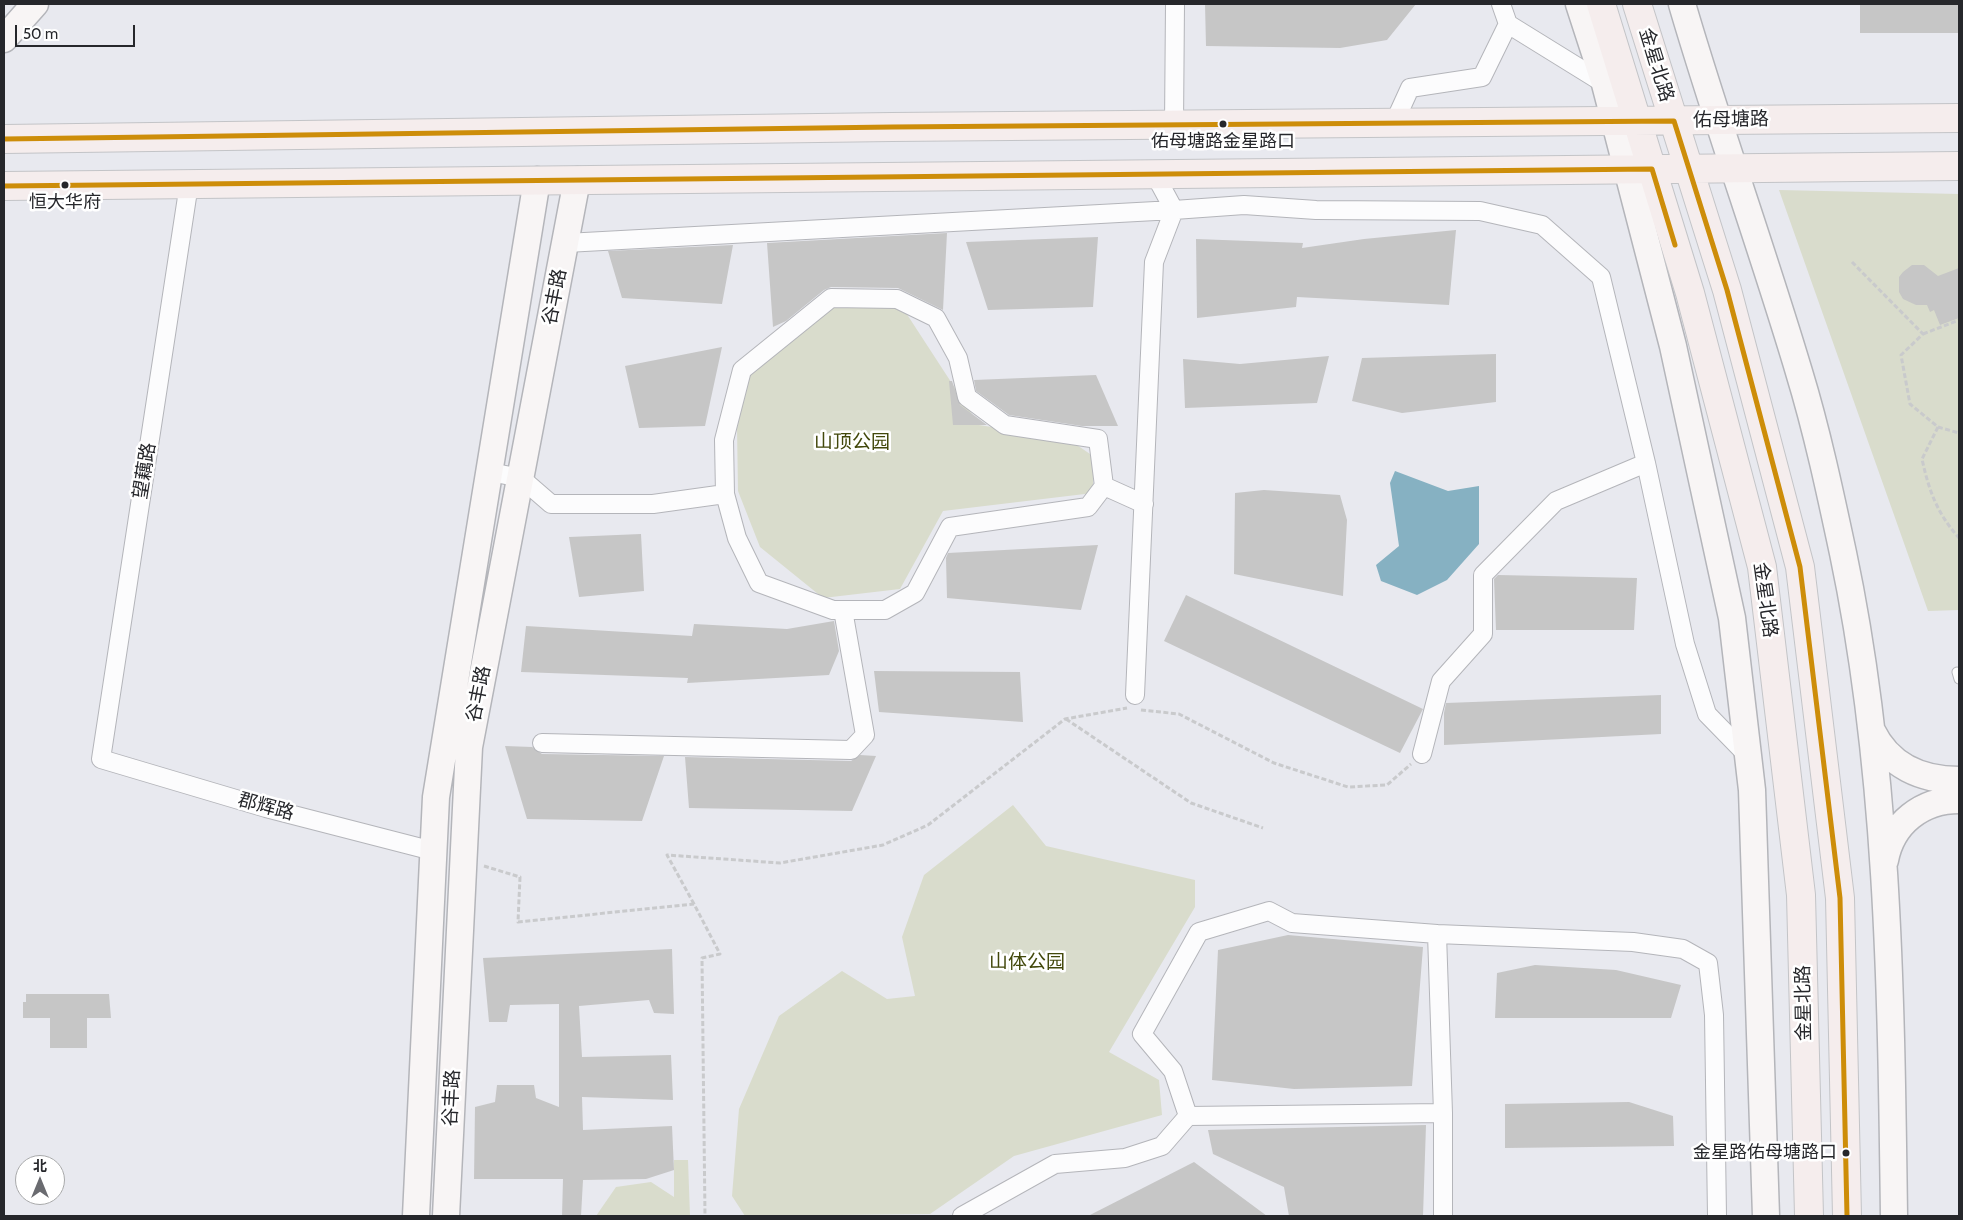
<!DOCTYPE html>
<meta charset="utf-8">
<style>
body{margin:0}
#map{position:relative;width:1963px;height:1220px;overflow:hidden;background:#e8e9ef;font-family:Cabin,"Noto Sans SC",sans-serif}
canvas{display:block}
.frame{position:absolute;inset:0;border:5px solid #26272b;pointer-events:none}
.north{position:absolute;left:15px;top:1155px;width:50px;height:50px;box-sizing:border-box;background:#fff;border:1px solid #a8a9aa;border-radius:50%;rotate:0deg;font-size:14px;font-weight:700;line-height:20px;text-align:center;color:#26272b}
.north::after{content:'';display:block;margin:auto;width:18px;height:22px;background:#6a6b70;clip-path:polygon(50% 0,100% 100%,50% 72%,0 100%)}
.scale{position:absolute;left:15px;top:25px;width:120px;height:22px;box-sizing:border-box;border:2px solid #26272b;border-top:0;padding-left:6px;font-size:15px;line-height:18px;white-space:nowrap;color:#26272b;-webkit-text-stroke:4px #fff;paint-order:stroke}
</style>
<div id="map">
<canvas width="1963" height="1220"></canvas>
<div class="frame"></div>
<div class="north">北</div>
<div class="scale">50 m</div>
</div>
<script>
const ctx = document.querySelector('canvas').getContext('2d');
ctx.lineJoin = 'round';
function fillPath(path, color) {
  ctx.fillStyle = color;
  ctx.fill(path, 'evenodd');
}
function stroke(path, color, width, dash) {
  ctx.strokeStyle = color;
  ctx.lineWidth = width;
  ctx.lineCap = dash ? 'butt' : 'round';
  ctx.setLineDash(dash || []);
  ctx.stroke(path);
}
function drawText(font, color, halo, rows, align = 'center') {
  ctx.font = font + ' Cabin,"Noto Sans SC",sans-serif';
  ctx.lineWidth = 5;
  ctx.setLineDash([]);
  ctx.textBaseline = 'middle';
  ctx.strokeStyle = halo;
  ctx.fillStyle = color;
  for (const [text, x, y, turn = 0] of rows) {
    ctx.save();
    ctx.translate(x, y);
    ctx.rotate((+turn || 0) * Math.PI / 180);
    ctx.textAlign = isNaN(turn) ? turn : align;
    if (halo) ctx.strokeText(text, 0, 0);
    ctx.fillText(text, 0, 0);
    ctx.restore();
  }
}
const green = new Path2D(`
 M1779 190 1959 194V610L1928 611Z
 M897 299 979 425 1068 439 1093 456V493L943 511 900 589 823 598 760 547 738 491 737 428 750 372 834 307Z
 M1013 805 1046 846 1195 880V907L1109 1052 1159 1080 1162 1115 1014 1156 930 1214 745 1216 732 1196 739 1109 779 1016 842 971 887 999 915 996 902 937 924 875Z
 M674 1160H688L690 1216H596L616 1187 651 1182 674 1197Z`);
const water = new Path2D(`
 M1395 471 1448 491 1479 486V544L1447 580 1417 595 1381 581 1376 565 1399 546 1390 483Z`);
const building = new Path2D(`
 M1205 4H1416L1387 40 1340 48 1206 46Z
 M1860 4H1959V33H1860Z
 M1456 230 1449 305 1297 297 1296 307 1197 318 1196 239 1303 243 1302 248 1364 239Z
 M947 233 943 310 898 288 831 287 824 290 786 321 773 327 767 243Z
 M1098 237 1093 307 988 310 966 242Z
 M733 245 722 304 622 298 608 251Z
 M1912 265H1924L1938 276 1959 268V318L1940 325 1934 310 1930 312 1927 305H1916L1903 299 1899 292V277L1903 272Z
 M722 347 705 426 639 428 625 366Z
 M1496 354V402L1402 413 1352 401 1362 358Z
 M1329 356 1317 403 1185 408 1183 359 1240 364Z
 M1096 375 1118 426H1082L1009 415 976 391 974 380Z
 M949 381H952L960 405 987 425H953Z
 M1264 490 1340 495 1347 520 1343 596 1234 574 1235 493Z
 M641 534 644 591 579 597 569 537Z
 M1098 545 1081 610 947 598 946 558 948 553Z
 M1498 575 1637 578 1634 630H1496L1494 579Z
 M1186 595 1423 709 1400 753 1164 641Z
 M834 621 839 651 829 675 687 683 688 678 521 672 526 626 692 636 694 624 787 629Z
 M874 671 1020 672 1023 722 879 712Z
 M1661 695V734L1444 745V713L1446 703Z
 M505 746 532 747 542 754 664 756 642 821 527 819Z
 M860 755 876 756 852 811 689 808 685 757 851 761Z
 M1288 935 1423 947 1412 1086 1294 1089 1212 1080 1218 950Z
 M672 949 674 1014 654 1013 649 1000 579 1006 582 1057 671 1055 673 1100 582 1097 583 1130 672 1126 674 1170 646 1179 583 1180 581 1216H562L563 1179H474L475 1107 495 1102 497 1085H534L536 1098 559 1107V1004L510 1005 507 1022H489L483 958Z
 M1535 965 1616 970 1681 985 1671 1018H1495L1497 973Z
 M26 994H109L111 1018H87V1048H50V1018H23V1002H26Z
 M1629 1102 1673 1116 1674 1146 1505 1148V1104Z
 M1426 1125 1423 1216H1289L1284 1187 1213 1154 1208 1130Z
 M1194 1162 1267 1216H1088Z`);
const path = new Path2D(`
 M1852 262 1923 334 1901 355 1910 404 1938 427 1959 433
 M1923 334 1959 320
 M1938 427 1922 459C1929 491 1937 513 1959 538
 M1141 710 1179 714 1274 763 1348 787 1387 785 1411 764
 M1066 719 1191 803 1263 828
 M484 866 520 877 518 922 694 904 720 954 702 958 705 1216
 M694 904 667 855 780 863 883 845 928 825 1065 719 1127 708`);
const lane = new Path2D(`
 M1957 672 1959 679`);
const street = new Path2D(`
 M1501 4 1508 24 1605 84
 M1394 123 1410 88 1482 77 1508 24
 M1174 125 1175 4
 M189 184 101 759 266 808 433 851
 M566 243 1174 210 1154 173
 M490 472 521 478 551 504H653L725 494 724 440 742 370 831 298 897 299 936 318 958 358 967 397 1005 425 1098 439 1104 486 1088 507 950 527 915 593 885 610H833L759 583 737 538 725 494
 M1104 486 1144 504
 M1135 695 1154 262 1174 210 1244 205 1316 210 1480 211 1542 225 1601 277 1646 463 1685 644 1707 714 1748 756
 M542 743 851 750 865 735 843 610
 M1422 754 1441 681 1483 634V575L1556 501 1646 463
 M1437 934 1633 942 1683 949 1708 963 1714 1015 1717 1216
 M1188 1116 1443 1113
 M962 1216 1055 1164 1125 1158 1162 1146 1188 1116 1173 1071 1142 1034 1199 932 1269 911 1292 923 1437 934 1443 1113V1216`);
const secondary = new Path2D(`
 M1579 4 1605 84 1673 346 1732 618 1752 790 1766 1216
 M1682 4C1718 127 1762 248 1799 372 1817 431 1830 492 1843 553 1889 771 1891 994 1894 1216
 M4 39 35 4
 M1872 731C1889 766 1922 780 1959 780
 M1885 860C1892 823 1922 800 1959 800
 M416 1216 436 797 537 180
 M446 1216 469 747 577 180`);
const primary = new Path2D(`
 M1601 4 1690 293 1762 567 1801 895 1809 1216
 M1637 4 1727 290 1800 567 1840 898 1847 1216
 M4 139 892 127 1959 118
 M4 186 1959 166`);
const bus1 = new Path2D(`
 M4 139 892 127 1674 121 1727 290 1800 567 1840 898 1847 1216
 M4 186 1652 169 1675 245`);
const markers = [
 [1223,124,4.5,"#26272b"],
 [65,185,4.5,"#26272b"],
 [1846,1153,4.5,"#26272b"]
];
const busNames = [
 ["佑母塘路金星路口",1223,142],
 ["恒大华府",65,203],
 ["金星路佑母塘路口",1837,1153,"right"]
];
const streetNames = [
 ["金星北路",1656,65,73],
 ["佑母塘路",1731,120,-1],
 ["谷丰路",555,297,-79],
 ["望藕路",145,471,-81],
 ["金星北路",1765,600,82],
 ["谷丰路",479,694,-79],
 ["郡辉路",266,807,15],
 ["金星北路",1804,1003,-91],
 ["谷丰路",452,1098,-87]
];
const parkNames = [
 ["山顶公园",852,442],
 ["山体公园",1027,962]
];
fillPath(green, '#d9dccc');
fillPath(water, '#86b1c2');
fillPath(building, '#c6c6c6');
stroke(lane, '#b4b5ba', 11);
stroke(street, '#b4b5ba', 20);
stroke(secondary, '#b4b5ba', 29);
stroke(primary, '#c3c4c7', 30);
stroke(path, '#c9cacc', 3, [5, 2.5]);
stroke(lane, '#fcfcfd', 9);
stroke(street, '#fcfcfd', 18);
stroke(secondary, '#f8f5f5', 26);
stroke(primary, '#f5eded', 28);
stroke(bus1, '#cd8d09', 5);
for (const [x, y, r, color] of markers) {
  const dot = new Path2D();
  dot.arc(x, y, r, 0, 2 * Math.PI);
  ctx.fillStyle = color;
  ctx.fill(dot);
  stroke(dot, '#fff', 2);
}
drawText('18px', '#26272b', '#fff', busNames);
drawText('19px', '#26272b', '#fff', streetNames);
drawText('19px', '#42480b', '#fff', parkNames);
</script>
